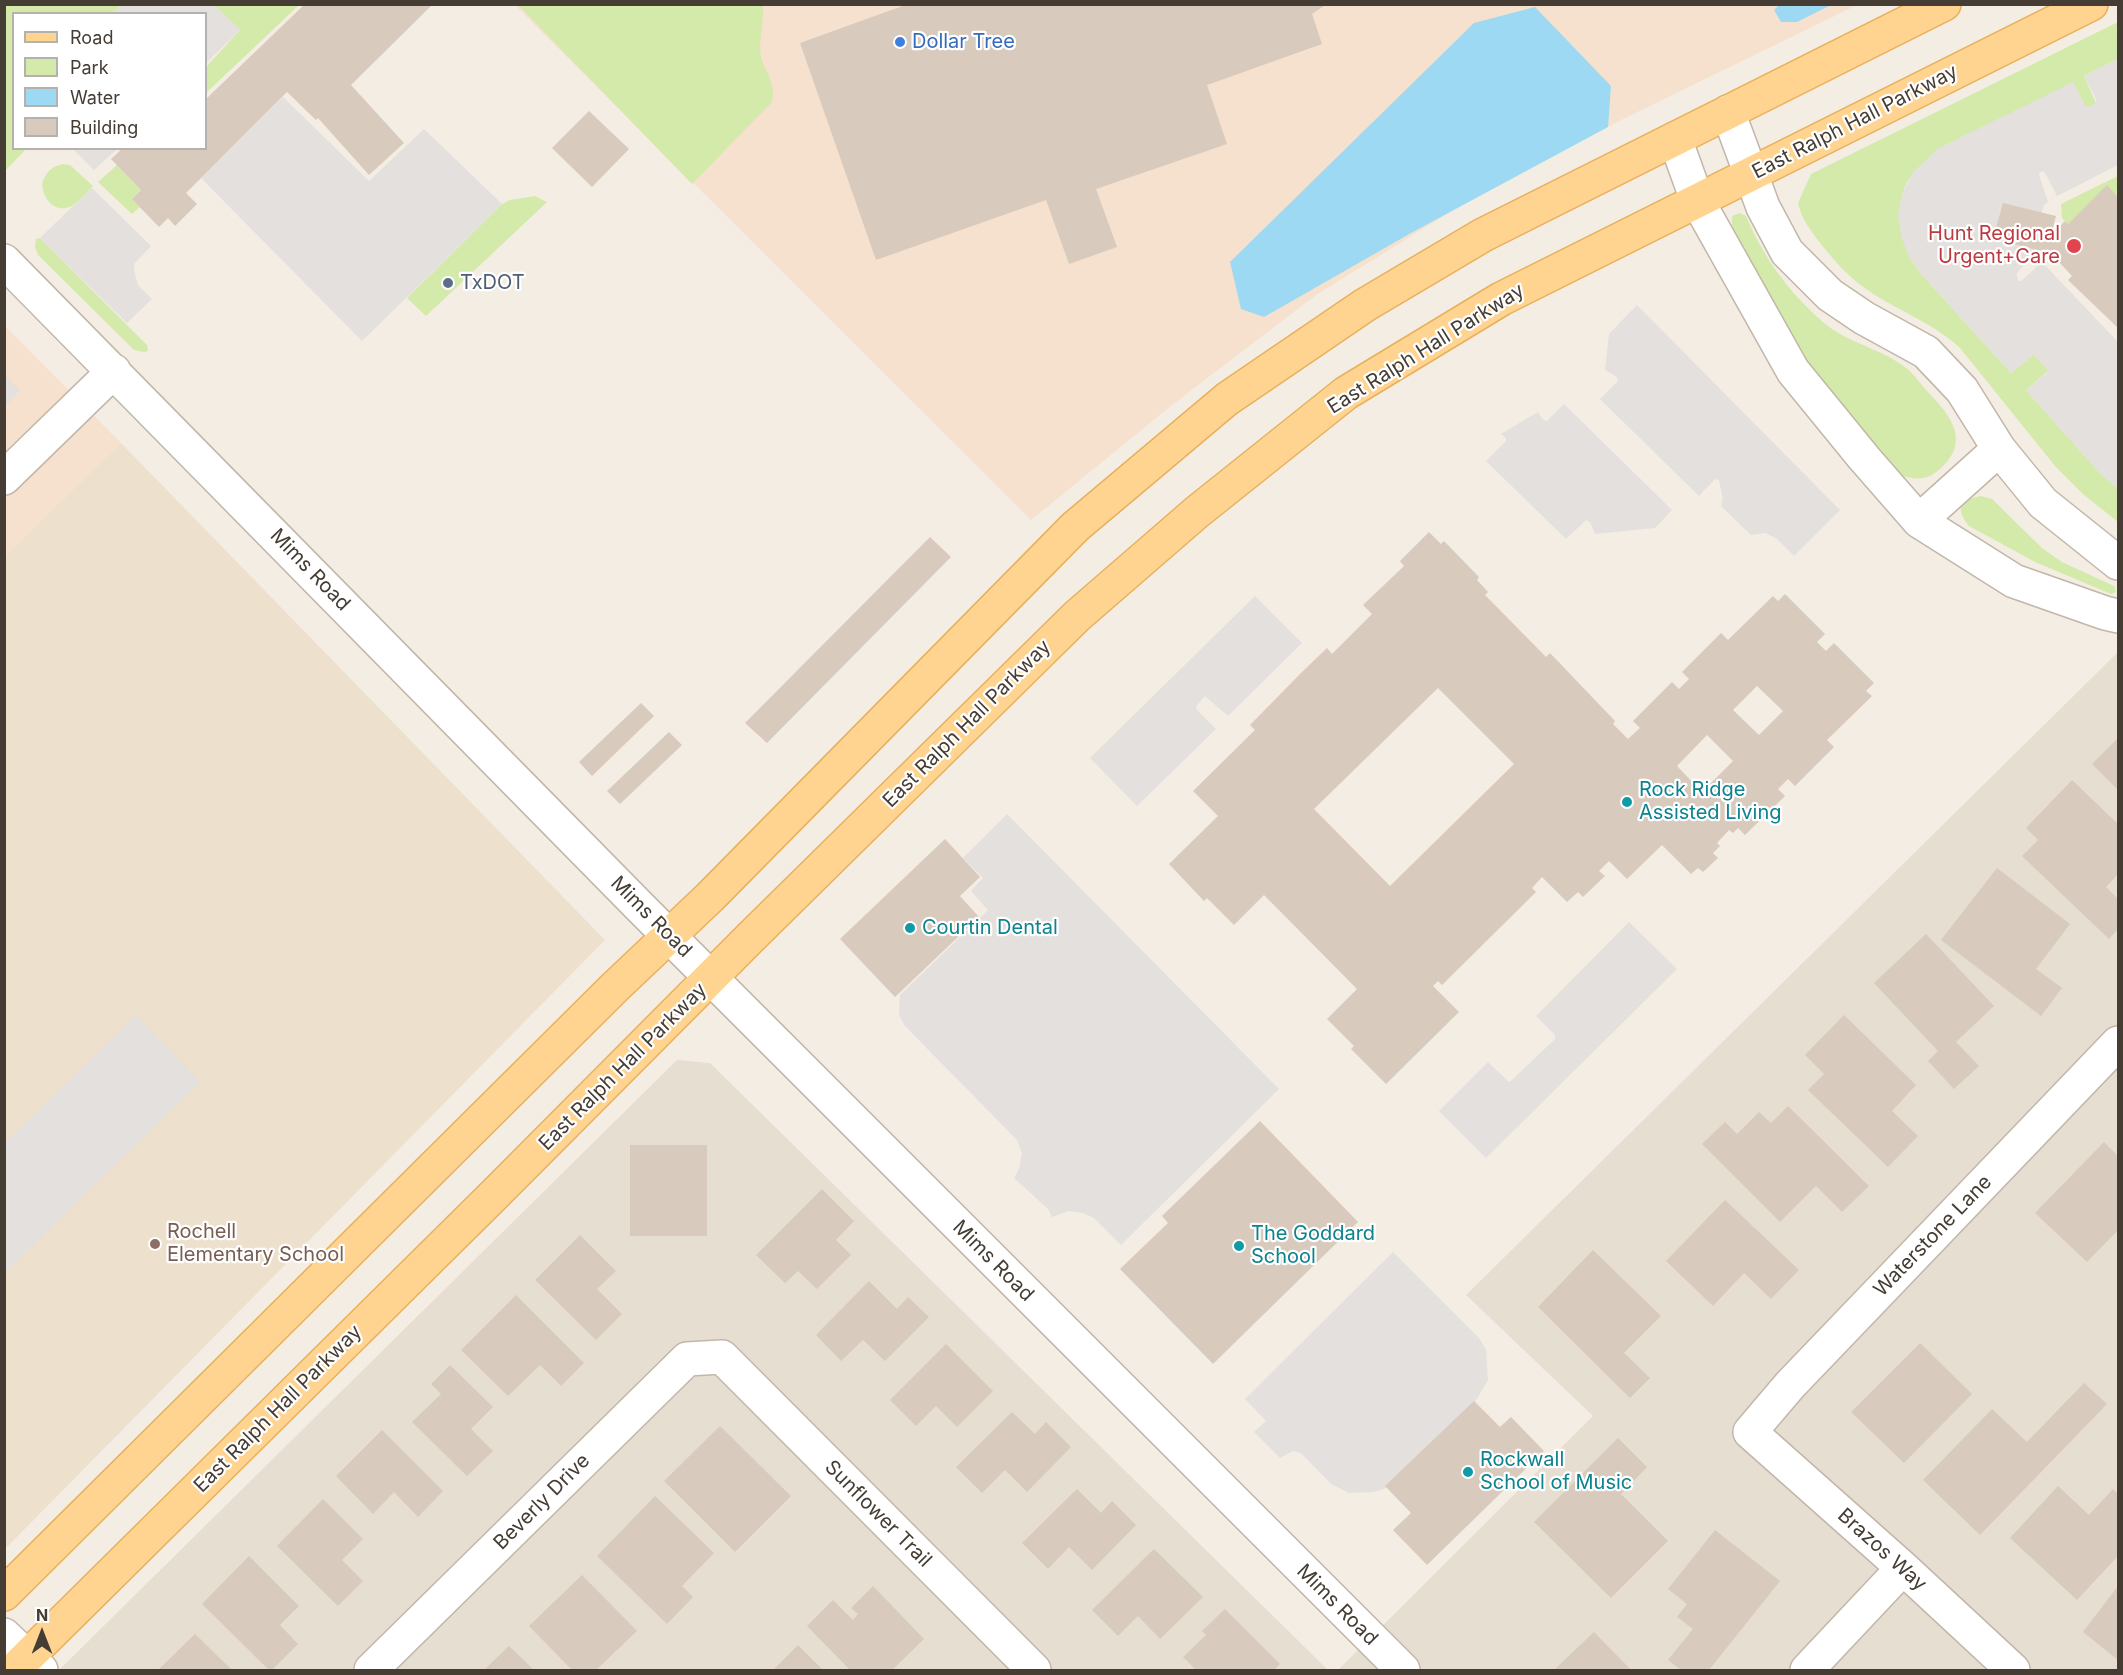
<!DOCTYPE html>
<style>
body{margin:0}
#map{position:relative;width:2123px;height:1675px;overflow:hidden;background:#f3ede4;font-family:Inter,sans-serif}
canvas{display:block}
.frame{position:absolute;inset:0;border:6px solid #453d34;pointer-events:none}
.legend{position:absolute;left:12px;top:12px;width:195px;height:138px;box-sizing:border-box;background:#fff;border:2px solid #b5b1ae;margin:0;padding:8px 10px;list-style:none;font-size:18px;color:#453d34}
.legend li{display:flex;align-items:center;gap:12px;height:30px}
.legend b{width:30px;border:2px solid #b5b1ae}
.north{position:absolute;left:12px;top:1603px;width:60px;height:60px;-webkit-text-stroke:4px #fff;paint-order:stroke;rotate:0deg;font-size:16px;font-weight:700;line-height:24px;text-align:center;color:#453d34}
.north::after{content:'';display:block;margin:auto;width:21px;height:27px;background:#453d34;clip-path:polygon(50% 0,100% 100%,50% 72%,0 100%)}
</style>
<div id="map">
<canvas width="2123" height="1675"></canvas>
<div class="frame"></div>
<ul class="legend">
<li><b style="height:8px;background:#ffd491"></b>Road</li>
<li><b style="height:16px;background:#d4eaaa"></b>Park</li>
<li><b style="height:16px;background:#9dd9f3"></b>Water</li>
<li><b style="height:16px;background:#d8cabc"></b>Building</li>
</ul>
<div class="north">N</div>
</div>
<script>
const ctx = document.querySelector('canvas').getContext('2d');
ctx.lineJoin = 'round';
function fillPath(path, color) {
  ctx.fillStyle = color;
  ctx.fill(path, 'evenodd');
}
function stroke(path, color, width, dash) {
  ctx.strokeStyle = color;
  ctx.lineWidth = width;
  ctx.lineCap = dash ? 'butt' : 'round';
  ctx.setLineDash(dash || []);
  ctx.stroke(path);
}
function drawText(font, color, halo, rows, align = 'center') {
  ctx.font = font + ' Inter,sans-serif';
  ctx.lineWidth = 4.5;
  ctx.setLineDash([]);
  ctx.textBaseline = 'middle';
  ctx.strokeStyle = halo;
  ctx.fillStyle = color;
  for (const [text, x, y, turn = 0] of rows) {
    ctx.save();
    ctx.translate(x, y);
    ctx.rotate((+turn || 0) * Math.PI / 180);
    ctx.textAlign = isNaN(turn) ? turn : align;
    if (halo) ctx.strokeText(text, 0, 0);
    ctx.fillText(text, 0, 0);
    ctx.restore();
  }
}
const residential = new Path2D(`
 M2118 652V1670H1338L1593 1416 1466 1295Z
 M677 1060 710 1063 1328 1670H59Z`);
const commercial = new Path2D(`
 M515 5H1857L1619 121 1494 185 1316 295 1172 405 1031 520Z
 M5 326 121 443 5 556Z`);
const education = new Path2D(`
 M121 443 605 940 5 1549V556Z`);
const green = new Path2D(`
 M5 4 121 5 112 13 14 14V148L26 149 5 171Z
 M214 5H299L206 93V67L240 30Z
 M518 5H763C764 20 758 43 761 57 765 72 778 87 771 103L692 184Z
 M2118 22V59L2084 76 2096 103 2088 107 2085 106 2073 82 1908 180 1904 189 1909 257 1923 276 2011 373 2032 356H2035L2047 369V372L2026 390 2100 473 2118 489V522L2084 495 2055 466 1960 348C1932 322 1896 310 1866 289 1846 275 1832 258 1817 239 1809 228 1801 217 1798 203L1811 174Z
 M63 164 70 165 93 186C87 192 79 202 72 206 55 214 44 200 42 185 45 173 50 167 63 164Z
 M117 165 141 190 132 199 140 207 132 214 98 182Z
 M2118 176V197L2107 186 2068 224 2062 218 2061 204Z
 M535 196 547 202 426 316 407 298 502 204 510 200Z
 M1740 213 1746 216C1760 249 1779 279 1804 304 1813 313 1824 324 1835 331 1857 345 1884 351 1905 367 1913 373 1920 383 1927 391 1949 414 1972 440 1941 468 1927 481 1917 480 1899 475L1800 357 1757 280 1732 225V216Z
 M40 238 147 345 148 351 144 352 134 350 38 255 35 247 36 239Z
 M1981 496 1992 499 2042 548 2062 562 2114 586 2116 592 2111 594 2035 562 1969 526C1955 509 1959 500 1981 496Z`);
const parking = new Path2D(`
 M121 5H214L240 30 206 63V14L112 13Z
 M2118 59V165L2057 196 2044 171 2040 172 2039 175 2048 202 2044 205 2041 214V232L2035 252 2017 273V276L2018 281H2021L2042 262 2118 342V489L2100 473 2026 390 2047 373V369L2035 356H2032L2011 373 1923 276 1909 257 1902 239 1898 216 1902 194 1913 172 1937 149 2073 82 2085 106 2088 107 2096 103V99L2084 76Z
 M283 97 369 181 424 129 502 204 362 341 201 178Z
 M73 149H117L94 170Z
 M92 188 151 246 134 264V270L138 285 152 299 127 323 40 238Z
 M1637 305 1840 510 1794 556 1776 538 1765 533 1751 535 1721 506 1723 499 1719 480 1715 479 1699 496 1600 399 1618 381 1617 377 1605 370 1609 334Z
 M4 375 20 390 5 406H4Z
 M1564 404 1672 510 1655 528 1595 534 1590 522 1586 520 1566 539 1486 461 1506 441V438L1501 434 1538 412 1543 420 1547 421Z
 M1255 596 1302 643 1228 716 1205 696 1197 705 1196 709 1216 729 1137 806 1090 758Z
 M1007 814 1279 1089 1121 1245 1094 1218 1083 1213 1069 1211 1052 1217 1048 1209 1014 1178 1019 1169 1022 1153 1017 1140 905 1026 899 1015 900 995 988 910 971 891 983 878 963 858Z
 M1629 922 1677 969 1486 1158 1439 1111 1488 1062 1509 1082 1511 1081 1555 1039V1035L1536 1016Z
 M136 1015 200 1082 5 1273V1143Z
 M1393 1252 1479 1338 1486 1350 1488 1380 1471 1409 1395 1482 1384 1489 1373 1492 1349 1493 1331 1484 1301 1453 1293 1451 1280 1458 1254 1432 1266 1421 1245 1399Z`);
const water = new Path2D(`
 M1779 5V4L1831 5 1797 22H1781L1774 10Z
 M1535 7 1611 86 1608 127 1411 233 1264 317 1241 309 1230 262 1474 23Z`);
const building = new Path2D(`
 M305 4H433L351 85 404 143 369 175 318 118 316 120 287 92 186 193 197 204 175 226 168 218 159 227 132 199 141 190 111 159 123 148H206V99Z
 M908 4H1327L1312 14 1322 44 1207 85 1227 144 1096 189 1117 247 1069 264 1046 200 876 260 800 43Z
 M589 111 629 149 592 187 552 148Z
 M2107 185 2118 197V328L2068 280 2072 276 2047 249 2046 252 1993 239 2003 203 2056 216 2051 235 2065 221 2068 224Z
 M1429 532 1441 544 1444 541 1479 577 1477 580 1488 592 1485 595 1546 657 1550 653 1615 721 1613 724 1628 739 1640 728 1633 721 1672 682 1679 689 1689 679 1682 672 1721 633 1728 640 1773 596 1778 601 1785 594 1825 634 1817 642 1826 651 1834 643 1874 683 1866 691 1872 696 1827 740 1834 747 1795 786 1788 779 1778 789 1785 796 1745 835 1738 828 1733 833 1729 830 1717 843 1720 846 1713 853 1718 858 1703 872 1698 868 1691 874 1662 845 1627 879 1609 861 1599 871 1605 876 1583 897 1578 892 1567 902 1542 877 1532 888 1536 892 1442 985 1438 981 1433 986 1459 1012 1386 1084 1351 1049 1354 1046 1327 1019 1357 989 1264 895 1234 925 1207 898 1204 901 1169 864 1218 816 1193 791 1255 730 1250 725 1302 672 1327 648 1332 654 1372 614 1363 605 1404 566 1400 561ZM1757 686 1783 711 1759 735 1733 710ZM1438 688 1514 764 1390 886 1314 809ZM1707 735 1733 761 1702 792 1677 766Z
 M930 537 951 557 767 743 745 723Z
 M641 703 654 716 592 776 579 762Z
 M669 732 682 745 620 804 607 791Z
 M2118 738V790L2092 764Z
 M2072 780 2118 824V874L2106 887 2118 899V929L2109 939 2022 856 2038 840 2026 828Z
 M945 839 980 877 960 896 979 917 895 997 840 939Z
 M1997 868 2070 924 2036 969 2062 988 2041 1016 1941 940Z
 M1926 934 1994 1006 1956 1042 1979 1066 1954 1089 1928 1061 1938 1051 1874 983Z
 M1844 1015 1916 1085 1892 1111 1918 1136 1888 1167 1808 1090 1824 1074 1805 1055Z
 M1788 1106 1869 1186 1842 1212 1816 1186 1780 1222 1702 1144 1725 1122 1737 1134 1759 1112 1771 1123Z
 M1260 1121 1358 1222 1213 1364 1120 1269 1168 1223 1162 1216Z
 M2104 1142 2118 1156V1230L2087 1262 2035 1213Z
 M630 1145H707V1236H630Z
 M822 1189 854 1221 836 1240 851 1255 817 1289 798 1271 785 1283 756 1255Z
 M1725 1200 1799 1270 1771 1299 1744 1273 1713 1306 1666 1261Z
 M580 1235 616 1271 597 1289 622 1314 596 1340 535 1280Z
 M1593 1250 1661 1316 1624 1353 1650 1378 1630 1398 1538 1307Z
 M869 1281 897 1309 908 1297 929 1317 885 1361 863 1340 841 1361 816 1335Z
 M516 1295 584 1363 561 1386 540 1365 508 1396 461 1350Z
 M1920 1343 1972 1394 1904 1463 1851 1412Z
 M946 1344 993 1391 957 1427 936 1406 916 1426 890 1400Z
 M450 1365 493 1407 471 1429 493 1451 467 1476 412 1422 441 1394 431 1384Z
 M2084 1383 2107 1404 1980 1535 1923 1480 1992 1409 2027 1442Z
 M1474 1401 1500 1427 1511 1417 1544 1451 1427 1565 1393 1530 1411 1513 1385 1486Z
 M1012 1412 1035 1434 1046 1422 1071 1447 1027 1492 1005 1470 982 1493 956 1467Z
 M720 1426 791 1496 735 1552 664 1481Z
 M382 1430 443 1491 418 1517 394 1492 373 1514 336 1476Z
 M1618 1438 1647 1467 1621 1494 1668 1541 1611 1598 1534 1522Z
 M2058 1486 2089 1515 2113 1489 2118 1494V1556L2077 1600 2010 1538Z
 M1077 1489 1101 1513 1112 1501 1136 1525 1092 1570 1069 1547 1048 1569 1022 1543Z
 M655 1496 714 1553 682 1586 693 1597 667 1624 597 1556Z
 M323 1499 363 1539 342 1560 363 1581 338 1606 277 1546Z
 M1715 1530 1780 1581 1709 1670H1681L1668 1660 1693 1629 1677 1617 1687 1604 1668 1589Z
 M1154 1549 1203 1597 1160 1639 1138 1616 1118 1636 1092 1610Z
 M249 1556 299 1606 280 1625 298 1644 272 1670H269L202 1604Z
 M582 1575 637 1631 596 1670H572L529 1626Z
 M873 1586 924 1639 892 1670H850L807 1626 833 1600 853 1620 858 1614 851 1608Z
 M2118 1586V1660L2083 1632Z
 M1225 1609 1280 1664 1274 1670H1196L1183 1657 1206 1635 1202 1631Z
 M1594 1632 1631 1670H1554Z
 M195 1634 232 1670H158Z
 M798 1645 823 1670H773Z
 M509 1646 534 1670H484Z`);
const minor = new Path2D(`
 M1728 112 1763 207 1787 252 1830 295 1864 318 1926 352 1962 390 1999 449 2043 503 2118 563
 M1675 139 1697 200 1793 371 1864 458 1919 521 2014 581 2105 613 2118 616
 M4 261 641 908 1403 1670
 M4 478 114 371
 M1919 521 1999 449
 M4 1635 41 1670
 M371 1670 687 1359 722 1357 1034 1670
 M1807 1670 1903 1568
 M2013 1670 1903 1568 1750 1432 1790 1385 2118 1043`);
const major = new Path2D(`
 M4 1594 614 988 710 897 1075 527 1227 399 1365 305 1483 235 1944 4
 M14 1670 494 1195 750 938 1077 616 1197 512 1346 393 1501 299 2091 4`);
const markers = [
 [900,42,6,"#3f7fe0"],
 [2074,246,8,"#e0444e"],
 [448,283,6,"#5c6f8a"],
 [1627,802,6,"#0f9aa8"],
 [910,928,6,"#0f9aa8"],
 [155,1244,6,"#8d6e63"],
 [1239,1246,6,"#0f9aa8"],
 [1468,1472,6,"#0f9aa8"]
];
const shopNames = [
 ["Dollar Tree",912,42]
];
const streetNames = [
 ["East Ralph Hall Parkway",1855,122,-27],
 ["East Ralph Hall Parkway",1426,349,-32],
 ["Mims Road",310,570,46],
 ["East Ralph Hall Parkway",967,724,-45],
 ["Mims Road",651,917,45],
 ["East Ralph Hall Parkway",623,1067,-45],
 ["Waterstone Lane",1933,1236,-46],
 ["Mims Road",993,1261,45],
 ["East Ralph Hall Parkway",278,1409,-45],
 ["Beverly Drive",542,1502,-45],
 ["Sunflower Trail",878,1514,45],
 ["Brazos Way",1882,1550,42],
 ["Mims Road",1337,1605,45]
];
const healthNames = [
 ["Hunt Regional",2060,234],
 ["Urgent+Care",2060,257]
];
const serviceNames = [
 ["TxDOT",460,283]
];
const cultureNames = [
 ["Rock Ridge",1639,790],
 ["Assisted Living",1639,813],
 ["Courtin Dental",922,928],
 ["The Goddard",1251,1234],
 ["School",1251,1257],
 ["Rockwall",1480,1460],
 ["School of Music",1480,1483]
];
const educationNames = [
 ["Rochell",167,1232],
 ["Elementary School",167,1255]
];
fillPath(residential, '#e7ded2');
fillPath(commercial, '#f6e1ce');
fillPath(education, '#ede1cd');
fillPath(green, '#d4eaaa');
fillPath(parking, '#e3e0dd');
fillPath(water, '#9dd9f3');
fillPath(building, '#d8cabc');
stroke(minor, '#c2b6a9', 36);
stroke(major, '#e9b05c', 36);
stroke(minor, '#fff', 33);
stroke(major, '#ffd491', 33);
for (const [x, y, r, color] of markers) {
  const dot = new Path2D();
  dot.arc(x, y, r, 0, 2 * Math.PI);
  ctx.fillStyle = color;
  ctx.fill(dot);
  stroke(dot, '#fff', 2);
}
drawText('20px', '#366cbe', '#fff', shopNames, 'left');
drawText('20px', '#453d34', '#fff', streetNames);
drawText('20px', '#be3a42', '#fff', healthNames, 'right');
drawText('20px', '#4e5e75', '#fff', serviceNames, 'left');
drawText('20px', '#0d838f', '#fff', cultureNames, 'left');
drawText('20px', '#785e54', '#fff', educationNames, 'left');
</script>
